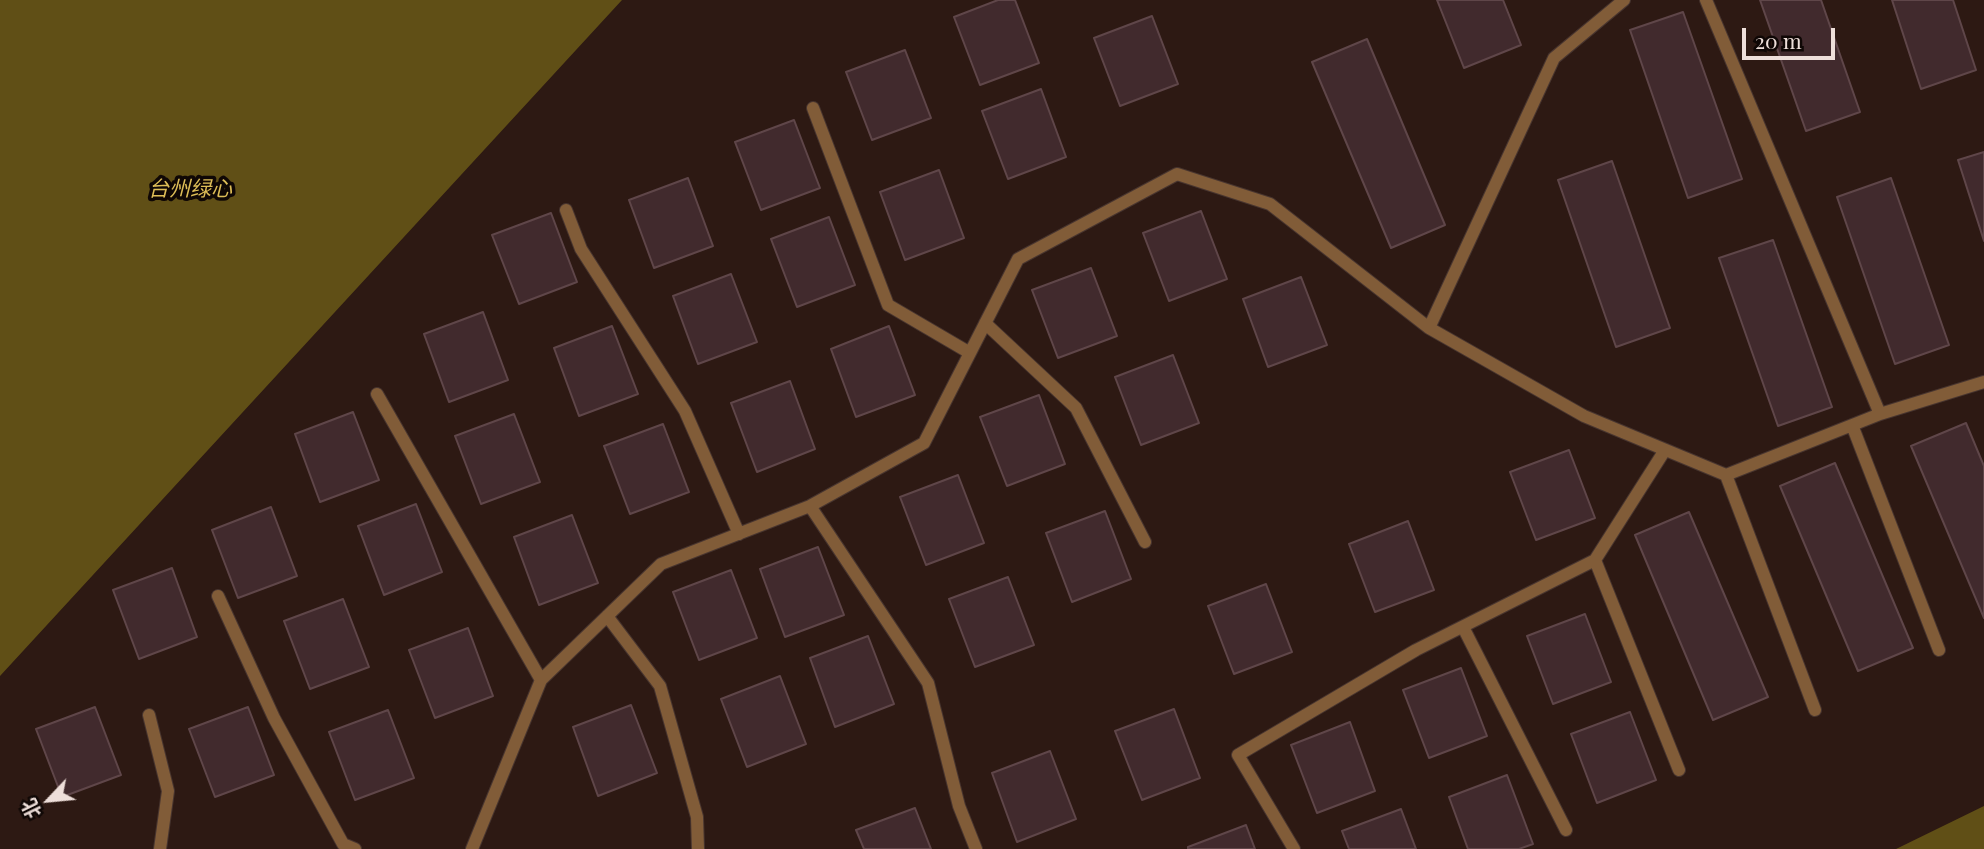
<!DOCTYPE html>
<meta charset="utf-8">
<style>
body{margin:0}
#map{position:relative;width:1984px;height:849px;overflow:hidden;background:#2d1913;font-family:"Playfair Display","Noto Sans SC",serif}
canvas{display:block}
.north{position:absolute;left:14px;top:765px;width:70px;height:70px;-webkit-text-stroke:5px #0f0705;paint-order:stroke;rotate:244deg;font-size:19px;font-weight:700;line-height:28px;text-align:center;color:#eedfda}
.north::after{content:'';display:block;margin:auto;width:24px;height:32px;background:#eedfda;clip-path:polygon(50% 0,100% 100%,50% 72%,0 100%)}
.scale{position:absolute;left:1742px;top:28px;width:93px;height:32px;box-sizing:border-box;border:4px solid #eedfda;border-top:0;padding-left:9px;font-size:21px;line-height:24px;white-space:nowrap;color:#eedfda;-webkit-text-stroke:5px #0f0705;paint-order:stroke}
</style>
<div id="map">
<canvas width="1984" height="849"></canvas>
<div class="north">北</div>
<div class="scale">20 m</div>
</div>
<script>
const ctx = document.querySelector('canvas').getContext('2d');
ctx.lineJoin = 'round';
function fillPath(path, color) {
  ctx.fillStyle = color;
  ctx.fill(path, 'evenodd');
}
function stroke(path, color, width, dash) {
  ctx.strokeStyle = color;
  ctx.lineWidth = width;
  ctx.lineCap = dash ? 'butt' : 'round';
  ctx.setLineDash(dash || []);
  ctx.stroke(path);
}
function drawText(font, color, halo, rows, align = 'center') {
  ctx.font = font + ' "Playfair Display","Noto Sans SC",serif';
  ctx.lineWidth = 7;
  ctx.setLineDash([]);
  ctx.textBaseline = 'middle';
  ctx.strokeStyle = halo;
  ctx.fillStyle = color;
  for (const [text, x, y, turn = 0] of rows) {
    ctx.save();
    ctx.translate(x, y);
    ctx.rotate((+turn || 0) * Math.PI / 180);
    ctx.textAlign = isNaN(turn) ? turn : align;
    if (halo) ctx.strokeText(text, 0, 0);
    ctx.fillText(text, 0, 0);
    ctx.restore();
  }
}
const forest = new Path2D(`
 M0 0H622L0 676Z
 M1984 806V849H1896Z`);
const building = new Path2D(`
 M998 0H1015L1039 63 980 85 954 17Z
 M1437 0H1503L1521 45 1464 68Z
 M1760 0H1821L1860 112 1806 131Z
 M1892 0H1953L1976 70 1921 89Z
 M1683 12 1742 179 1688 198 1630 30Z
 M1152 16 1178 84 1120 106 1094 38Z
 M1367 39 1445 225 1391 248 1312 62Z
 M905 50 931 118 872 140 846 72Z
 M1041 89 1066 157 1008 179 982 111Z
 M794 120 820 188 761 210 735 142Z
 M1984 152V241L1958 160Z
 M1612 161 1670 328 1616 347 1558 180Z
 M939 170 964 238 905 260 880 192Z
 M688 178 713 246 654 268 629 200Z
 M1891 178 1949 345 1895 364 1837 197Z
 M1201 211 1227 279 1169 301 1143 233Z
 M551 213 577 282 519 304 492 235Z
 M829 217 855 285 797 307 771 239Z
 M1773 240 1832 407 1778 426 1719 258Z
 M1091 268 1117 336 1058 358 1032 290Z
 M731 274 757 342 698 364 673 296Z
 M1301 277 1327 345 1268 367 1243 299Z
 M483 312 508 380 449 402 424 334Z
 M612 326 638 394 579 416 554 348Z
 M889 326 915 395 856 417 831 349Z
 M1173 355 1199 423 1141 445 1115 377Z
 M790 381 815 449 757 472 731 403Z
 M1039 395 1065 464 1007 486 980 417Z
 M353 412 379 480 320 502 295 434Z
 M514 414 540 482 481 504 455 436Z
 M1966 423 1984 466V618L1911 446Z
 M663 424 689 492 630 514 604 446Z
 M1569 450 1595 518 1536 540 1510 472Z
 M1835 463 1913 648 1858 671 1780 486Z
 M958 475 984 543 926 565 900 497Z
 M416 504 442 572 384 595 358 526Z
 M271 507 297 576 238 598 212 530Z
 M1105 511 1131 579 1072 602 1046 533Z
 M1689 512 1768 697 1713 720 1635 535Z
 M572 515 598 583 539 605 514 537Z
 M1408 521 1434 590 1375 612 1349 544Z
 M818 547 844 615 785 637 760 569Z
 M172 568 197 637 139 659 113 590Z
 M731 570 757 638 699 660 673 592Z
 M1008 577 1034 645 975 667 949 599Z
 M1266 584 1292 652 1234 674 1208 606Z
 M343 599 369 667 310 689 284 621Z
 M1585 614 1611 682 1553 704 1527 636Z
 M468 628 493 696 435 718 409 650Z
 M868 636 894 704 835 727 810 658Z
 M1461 668 1487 736 1429 758 1403 690Z
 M780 676 806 744 747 767 721 699Z
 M631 705 657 773 598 796 573 727Z
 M95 707 121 775 62 797 36 729Z
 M248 707 274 775 215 797 189 729Z
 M1174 709 1200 778 1142 800 1115 731Z
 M388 710 414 778 355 800 329 732Z
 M1630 712 1656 780 1597 803 1571 734Z
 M1350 722 1375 791 1317 813 1291 745Z
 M1050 751 1076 819 1017 842 992 773Z
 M1507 775 1533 844 1519 849H1468L1449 797Z
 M915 808 931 849H864L856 830Z
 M1401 809 1416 849H1349L1342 831Z
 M1246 825 1255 849H1188V847Z`);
const service = new Path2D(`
 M1706 0 1880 414
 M813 108 888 305 970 353
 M566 210 581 249 685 411 739 534
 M985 323 1076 408 1145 542
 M1429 328 1554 58 1624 0
 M377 394 541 680
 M1852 425 1939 650
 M1726 475 1815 710
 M810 506 928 683 959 806 976 849
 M1595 560 1679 770
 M218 596 274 718 343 844 355 849
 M607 616 660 686 697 817 698 849
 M1463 627 1566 830
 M149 715 168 791 160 849
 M472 849 541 680 661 564 810 506 924 443 1018 259 1177 174 1270 204 1429 328 1584 416 1726 475 1880 414 1984 382
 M1294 849 1238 755 1416 650 1595 560 1665 450`);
const parkNames = [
 ["台州绿心",190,189]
];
fillPath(forest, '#604f16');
fillPath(building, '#412a2d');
stroke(building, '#5f4649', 2);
stroke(service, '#48352f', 14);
stroke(service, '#815c38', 12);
drawText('italic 21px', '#ddbd57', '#0f0705', parkNames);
</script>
